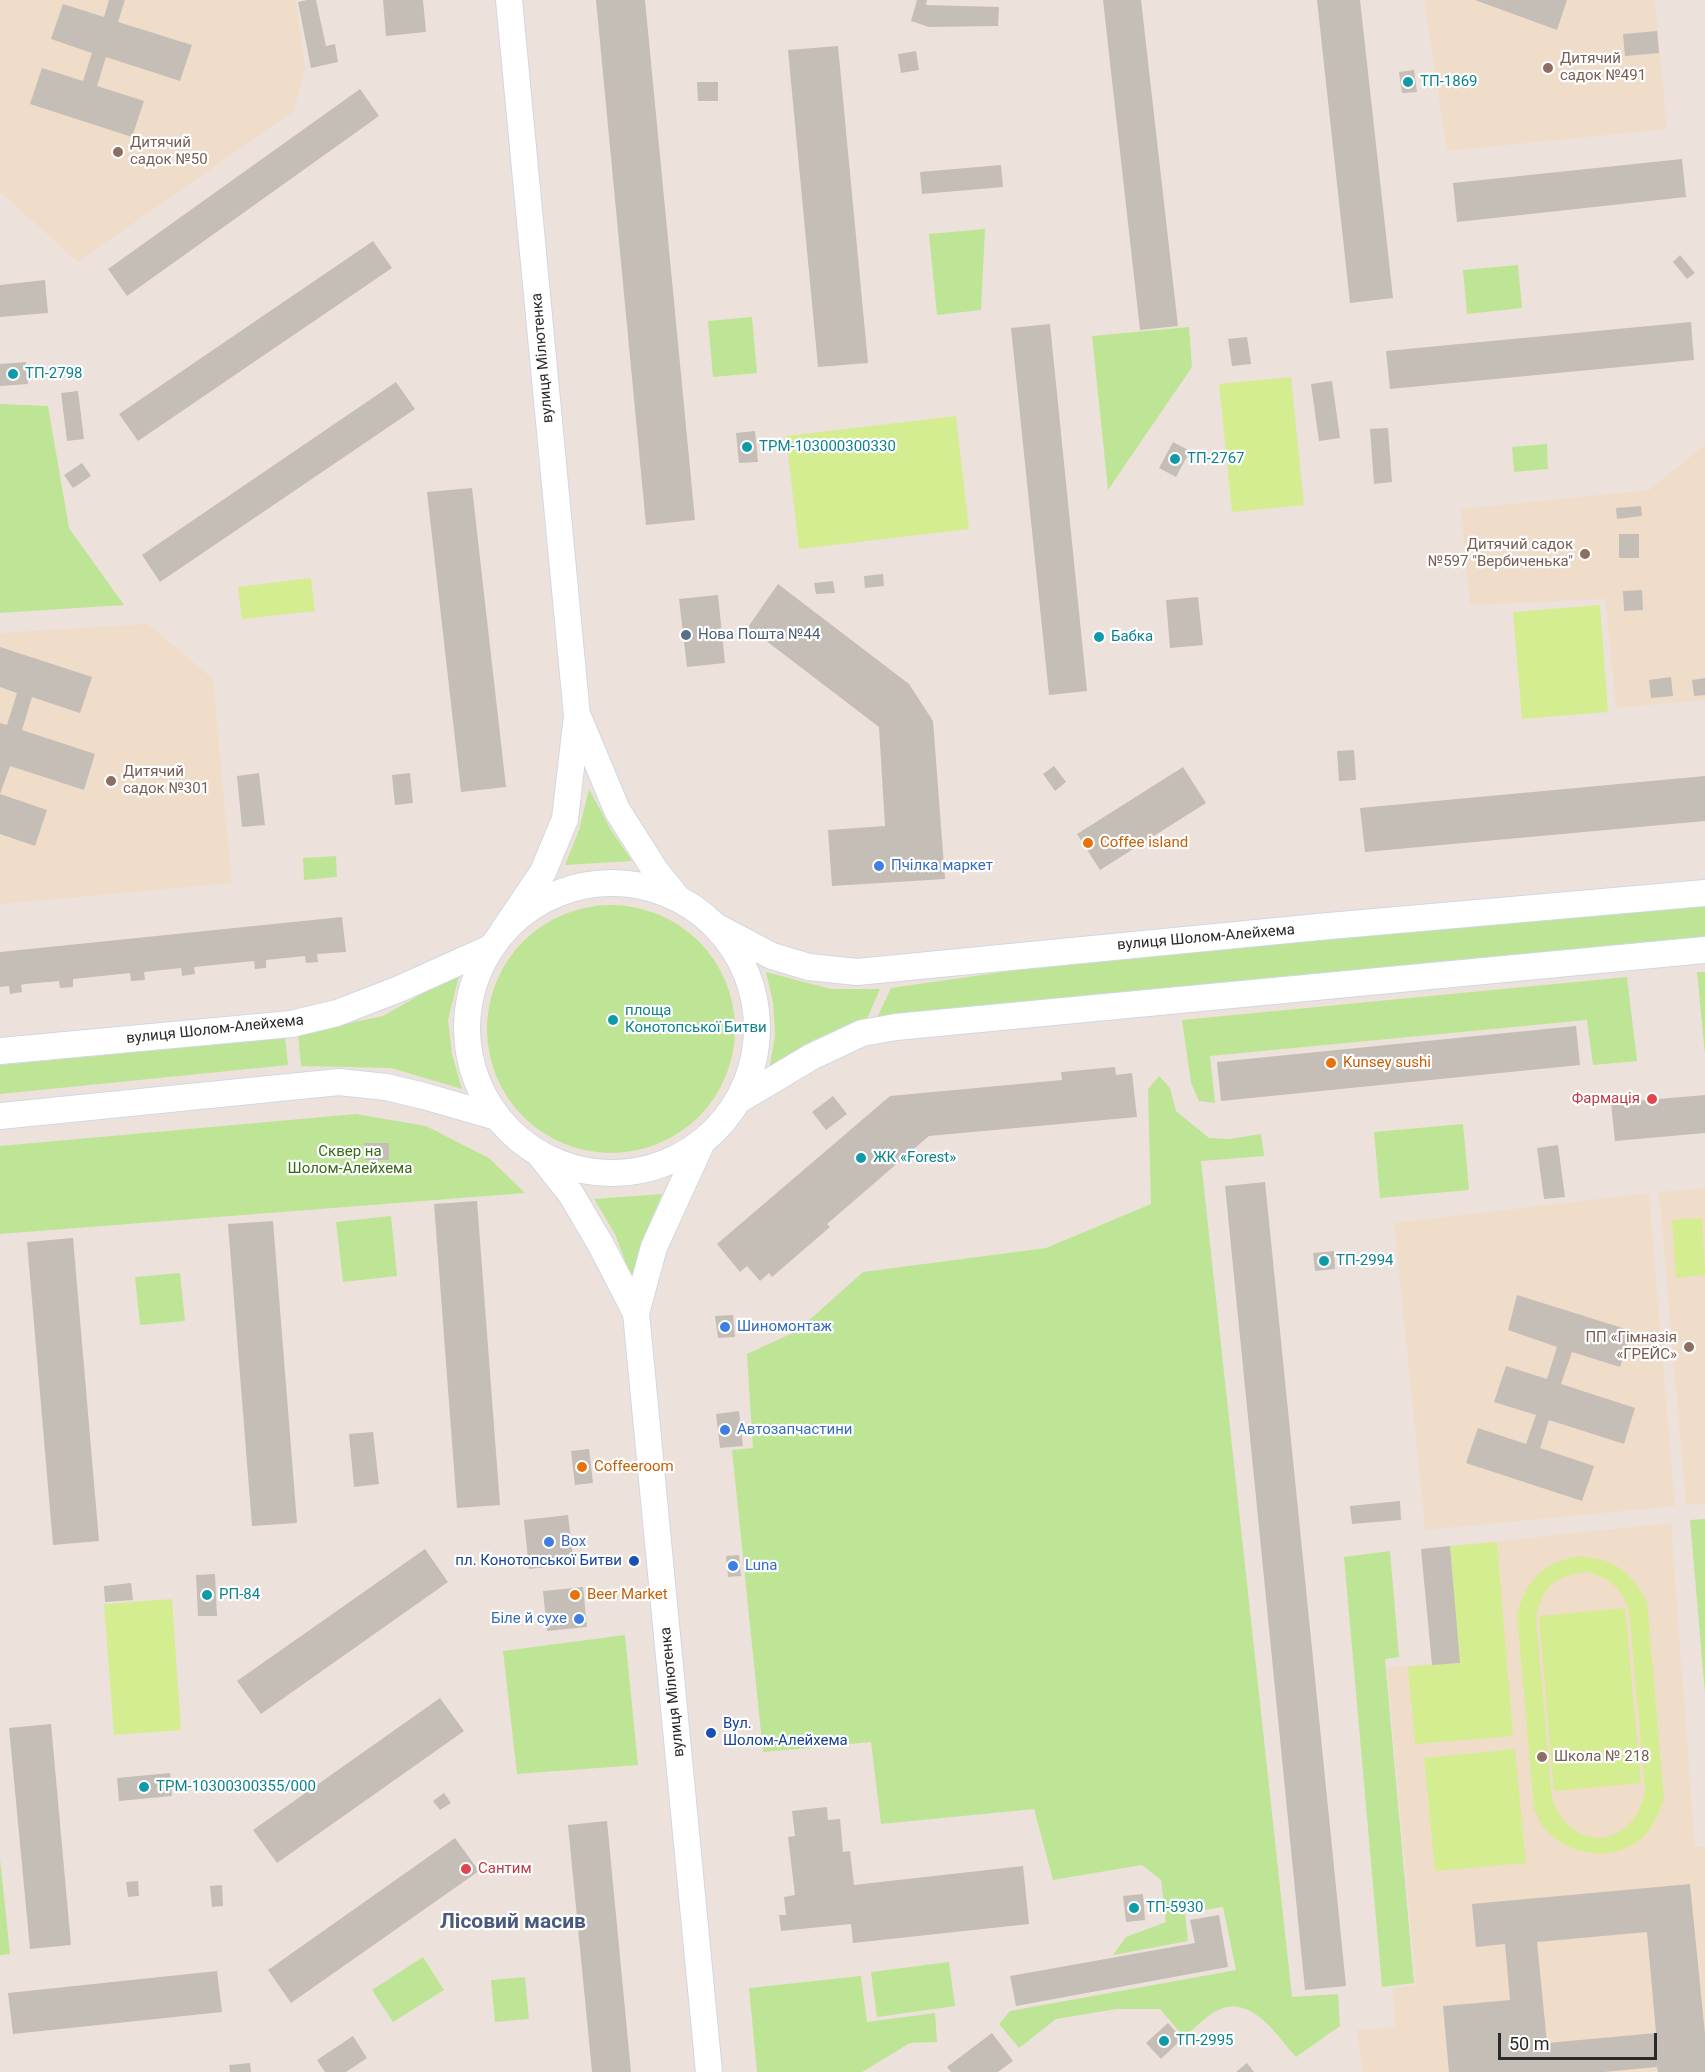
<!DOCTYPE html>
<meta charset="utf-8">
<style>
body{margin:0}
#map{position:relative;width:1705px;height:2072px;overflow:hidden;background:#ede2db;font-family:Roboto,sans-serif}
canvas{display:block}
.scale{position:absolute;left:1498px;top:2033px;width:159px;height:27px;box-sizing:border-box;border:3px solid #2a2a2a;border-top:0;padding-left:8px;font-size:18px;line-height:21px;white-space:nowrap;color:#2a2a2a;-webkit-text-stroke:4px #fff;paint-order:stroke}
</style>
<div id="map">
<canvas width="1705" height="2072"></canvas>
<div class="scale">50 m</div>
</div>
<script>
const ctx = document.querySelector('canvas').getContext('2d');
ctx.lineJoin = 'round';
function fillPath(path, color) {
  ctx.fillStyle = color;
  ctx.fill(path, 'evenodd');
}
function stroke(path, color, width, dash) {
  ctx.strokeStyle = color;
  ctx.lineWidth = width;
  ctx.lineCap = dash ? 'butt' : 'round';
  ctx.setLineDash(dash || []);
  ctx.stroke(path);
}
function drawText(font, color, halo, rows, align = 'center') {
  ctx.font = font + ' Roboto,sans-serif';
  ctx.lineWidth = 4.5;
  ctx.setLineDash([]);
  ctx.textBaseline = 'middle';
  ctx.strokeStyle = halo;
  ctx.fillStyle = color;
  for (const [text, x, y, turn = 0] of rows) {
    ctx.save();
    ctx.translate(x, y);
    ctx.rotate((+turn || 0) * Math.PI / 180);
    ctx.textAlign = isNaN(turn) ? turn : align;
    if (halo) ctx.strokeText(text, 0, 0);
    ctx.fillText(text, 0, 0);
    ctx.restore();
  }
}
const education = new Path2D(`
 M0 0H296L305 69 294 111 78 262 0 192Z
 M1424 0H1655L1667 129 1447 151Z
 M1705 445V700L1616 708 1605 599 1470 605 1461 509 1649 490Z
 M146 624 153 628 213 679 232 883 0 904V633Z
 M1705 1188V1503L1686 1505 1659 1192Z
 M1649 1193 1675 1506 1425 1530 1394 1223Z
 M1671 1523 1695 1847H1705V2072H1362L1357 2030 1395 2027 1393 1988 1416 1985 1387 1667 1460 1662 1450 1546Z`);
const green = new Path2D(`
 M985 229 981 310 937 315 929 234Z
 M1518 265 1522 308 1467 314 1463 270Z
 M752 317 757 373 713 377 708 321Z
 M1189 327 1192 367 1108 490 1092 336Z
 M0 404 48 406 69 528 124 605 0 613Z
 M1547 444 1548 469 1514 472 1512 447Z
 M589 789 611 830 632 861 565 865 579 830Z
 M336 856 337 877 304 880 303 858Z
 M1705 893V950L876 1020 891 988 1318 927Z
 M487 1029a124 124 0 1 1 248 0a124 124 0 1 1-248 0Z
 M460 972 448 1020 452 1054 462 1089 391 1068 301 1066 298 1034 383 1016Z
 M766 972 831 989H880L866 1021 813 1040 769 1070 775 1036 773 1002Z
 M1697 972H1705V1055Z
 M1627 977 1637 1061 1593 1065 1587 1020 1210 1056 1215 1103 1199 1101 1191 1083 1182 1020Z
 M285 1038 288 1065 0 1094V1065Z
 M1159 1076 1170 1088 1176 1111 1209 1138 1229 1139 1261 1134 1264 1156 1201 1161 1292 1997 1338 1994 1340 2026 1296 2057C1277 2036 1252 1994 1218 2010 1206 2016 1194 2029 1184 2037L1160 2009H1117L1056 2019 1019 2048 999 2024 1010 2011 1236 1970 1223 1907 1185 1913 1188 1941 1113 1955 1126 1937 1166 1922 1161 1880 1142 1865 1053 1880 1034 1809 881 1824 871 1742 763 1752 732 1450 753 1448 747 1354 797 1331 863 1272 1046 1248 1151 1204 1148 1089Z
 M356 1114 426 1126 489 1158 525 1193 0 1234V1146Z
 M1463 1124 1469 1190 1380 1198 1374 1132Z
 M662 1194 646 1233 634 1285 615 1234 594 1199Z
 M391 1216 397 1276 343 1282 336 1222Z
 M180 1273 185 1321 140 1325 135 1277Z
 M1705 1519V1693L1690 1520Z
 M1390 1551 1399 1657 1385 1659 1414 1983 1382 1987 1344 1557Z
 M625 1635 638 1765 517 1774 503 1651Z
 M0 1859 10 1954 0 1955Z
 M423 1957 444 1990 393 2022 372 1990Z
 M949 1962 955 2006 877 2017 871 1972Z
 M861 1976 867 2022 935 2013 937 2042 910 2043 862 2072H757L749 1988Z
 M525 1977 529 2019 495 2022 491 1980Z`);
const pitch = new Path2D(`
 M1291 377 1304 505 1232 512 1219 384Z
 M956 416 969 529 799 549 786 436Z
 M311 578 315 611 242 619 238 587Z
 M1600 605 1608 712 1522 719 1513 612Z
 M1702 1218 1705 1275 1676 1278 1672 1220Z
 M1497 1542 1513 1736 1415 1744 1408 1667 1459 1662 1450 1546Z
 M1577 1556C1614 1559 1629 1569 1647 1602L1664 1799C1659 1813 1654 1825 1644 1836 1616 1863 1571 1857 1546 1830 1541 1825 1538 1817 1534 1810L1517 1614C1528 1578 1541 1565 1577 1556ZM1587 1572C1611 1579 1621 1587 1629 1611L1645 1790C1636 1849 1570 1855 1552 1798L1536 1619C1541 1588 1555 1575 1587 1572Z
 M172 1599 181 1730 114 1735 104 1604Z
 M1625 1608 1641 1783 1554 1791 1539 1616Z
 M1515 1749 1526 1863 1435 1871 1424 1758Z`);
const building = new Path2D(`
 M109 0H125L118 22 192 45 180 81 106 57 97 86 144 101 132 137 30 104 42 68 83 81 92 53 51 39 63 4 104 17Z
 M307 0H316L326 46 335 44 338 62 311 68 298 2Z
 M383 0H423L426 32 386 36Z
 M596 0H645L695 520 646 525Z
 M917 0H927L926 5 999 7 998 26 929 27 911 21Z
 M1103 0H1141L1178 326 1140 330Z
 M1317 0H1360L1393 298 1350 303Z
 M1475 0H1567L1557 30Z
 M1657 31 1659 53 1625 56 1623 34Z
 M838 46 868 363 818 367 788 50Z
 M916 51 919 70 901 73 898 54Z
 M1414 70 1417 92 1402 93 1399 72Z
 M697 82H718V101H698Z
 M360 89 379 116 127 296 108 269Z
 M1682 159 1686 197 1457 222 1453 183Z
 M1001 165 1003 187 922 194 920 172Z
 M373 241 392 268 138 441 119 414Z
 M1680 255 1695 273 1687 279 1673 262Z
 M45 280 48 313 0 317V285Z
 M1691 322 1694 360 1390 389 1386 351Z
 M1050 324 1087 691 1049 695 1011 328Z
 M1247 337 1251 364 1232 366 1228 339Z
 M26 362 28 384 0 386V364Z
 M1332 381 1340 438 1319 441 1311 384Z
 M396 382 415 409 160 582 142 555Z
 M78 391 84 439 67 441 61 393Z
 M1388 428 1392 482 1374 484 1370 429Z
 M755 431 758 462 739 463 736 433Z
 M1173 442 1190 451 1176 477 1159 468Z
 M82 463 91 476 73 488 64 475Z
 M472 488 506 787 461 792 427 492Z
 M1641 506 1642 516 1617 519 1616 508Z
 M1619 534H1639V558H1619Z
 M883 574 884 586 865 588 864 576Z
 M833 581 835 593 816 594 814 583Z
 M778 584 909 684 933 721 945 879 832 886 828 830 885 826 879 727 748 627Z
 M1642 590 1643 610 1624 611 1623 591Z
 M718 595 725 663 687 667 679 599Z
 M1198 597 1203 645 1170 648 1166 600Z
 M0 647 92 677 80 713 32 697 22 730 95 754 84 790 10 766 0 794V723L7 725 17 693 0 687Z
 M1671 677 1673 696 1651 698 1649 680Z
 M1705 678V695L1694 696 1692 680Z
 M1354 750 1356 780 1339 781 1337 751Z
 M1054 766 1066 782 1055 791 1043 774Z
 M1183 767 1206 803 1100 870 1077 834Z
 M259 773 265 825 242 827 237 776Z
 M410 773 413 803 395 805 392 775Z
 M1705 776V821L1365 852 1360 808Z
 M0 794 47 810 35 846 0 834Z
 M342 917 346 952 317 954 318 962 306 963 305 956 266 960V968L255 969 254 961 194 967 195 974 182 976 181 968 144 972 145 980 131 981 130 973 73 979V987L60 988 59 981 25 984 21 985 22 992 10 994 9 986 0 987V952Z
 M1576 1026 1580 1065 1221 1101 1217 1062Z
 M1115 1067 1116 1075 1132 1073 1137 1117 929 1136 827 1224 830 1227 772 1277 769 1273 760 1281 747 1266 740 1272 717 1244 890 1096 1062 1080 1061 1072Z
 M1705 1095V1133L1615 1141 1611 1103Z
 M833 1096 847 1114 826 1130 812 1112Z
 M364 1143H389V1160H365Z
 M1558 1145 1565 1197 1544 1199 1537 1148Z
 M1265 1182 1346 1986 1305 1990 1225 1186Z
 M477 1201 500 1505 457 1508 434 1204Z
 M273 1221 297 1523 252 1526 228 1224Z
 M73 1238 99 1541 53 1545 27 1242Z
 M1334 1251 1335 1269 1315 1271 1313 1253Z
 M1517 1295 1632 1331 1620 1367 1572 1352 1561 1384 1635 1408 1624 1444 1549 1420 1540 1448 1594 1466 1582 1501 1466 1463 1478 1428 1526 1444 1536 1415 1494 1402 1506 1366 1547 1379 1557 1347 1508 1330Z
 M733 1315 735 1337 718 1338 715 1316Z
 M739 1411 743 1446 720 1448 716 1414Z
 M373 1432 379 1484 354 1487 349 1434Z
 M589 1449 593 1483 575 1485 571 1451Z
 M1400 1501 1401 1520 1352 1524 1350 1506Z
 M568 1515 574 1564 529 1569 524 1520Z
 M1450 1546 1460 1663 1432 1665 1421 1549Z
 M425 1549 448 1582 261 1714 237 1681Z
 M739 1555 741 1576 728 1577 726 1556Z
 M215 1574 217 1616H198L196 1575Z
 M131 1583 133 1600 105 1602 104 1586Z
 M583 1587 587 1627 547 1631 543 1591Z
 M440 1698 464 1731 277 1863 253 1830Z
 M51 1724 71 1945 30 1949 9 1728Z
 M170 1773 172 1796 119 1801 117 1778Z
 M444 1793 451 1803 440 1810 433 1801Z
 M827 1807 828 1820 840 1819 843 1852 850 1851 854 1885 1023 1866 1029 1924 853 1943 851 1924 781 1931 779 1915H786L784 1897 795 1895 788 1837 795 1836 792 1811Z
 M607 1821 631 2072H592L568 1825Z
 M455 1838 479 1871 291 2003 268 1970Z
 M138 1881 139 1896 128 1897 126 1882Z
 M1690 1884 1705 2034V2072H1658L1657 2067 1604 2072H1449L1443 2006 1510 2000 1505 1944 1476 1947 1472 1904ZM1647 1932 1656 2033 1547 2043 1537 1942Z
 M222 1885 223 1906 212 1907 210 1886Z
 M1143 1894 1145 1920 1126 1922 1123 1896Z
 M1219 1915 1228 1967 1016 2006 1010 1976 1195 1943 1190 1920Z
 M217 1971 222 2012 13 2034 8 1993Z
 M1168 2023 1182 2039 1161 2059 1146 2043Z
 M992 2033 1013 2061 998 2072H951L947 2067Z
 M353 2036 367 2058 346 2072H325L317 2060Z
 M250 2063 251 2072H230L229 2065Z
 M1247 2063 1254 2072H1236Z`);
const minor = new Path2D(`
 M579 719 617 810 655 870 676 896
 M467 1028a145 145 0 1 1 290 0a145 145 0 1 1-290 0Z
 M717 927 772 956 809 967 857 972 1318 927 1705 893
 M503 931 543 872 565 819 577 716 509 0
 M0 1051 291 1024 337 1013 399 989 488 949
 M739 1100 811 1057 862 1033 896 1027 1705 950
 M0 1116 339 1082 386 1087 424 1096 497 1117
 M702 1142 654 1247 636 1313 709 2072
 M540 1155 571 1194 601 1245 636 1313`);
const markers = [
 [1548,68,6,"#8d6e63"],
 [1408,82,6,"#0f9aa8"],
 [118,152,6,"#8d6e63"],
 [13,374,6,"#0f9aa8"],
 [747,447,6,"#0f9aa8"],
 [1175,459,6,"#0f9aa8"],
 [1585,554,6,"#8d6e63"],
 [686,635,6,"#5c6f8a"],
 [1099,637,6,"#0f9aa8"],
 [111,781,6,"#8d6e63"],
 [1088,843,6,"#e8710a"],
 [879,866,6,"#3f7fe0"],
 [613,1020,6,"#0f9aa8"],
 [1331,1063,6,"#e8710a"],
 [1652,1099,6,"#e0444e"],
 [861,1158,6,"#0f9aa8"],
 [1324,1261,6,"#0f9aa8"],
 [725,1327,6,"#3f7fe0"],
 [1689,1347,6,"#8d6e63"],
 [725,1430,6,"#3f7fe0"],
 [582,1467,6,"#e8710a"],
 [549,1542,6,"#3f7fe0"],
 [634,1561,6,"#1a4fb4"],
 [733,1566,6,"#3f7fe0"],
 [207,1595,6,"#0f9aa8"],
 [575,1595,6,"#e8710a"],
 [579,1619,6,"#3f7fe0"],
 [711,1733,6,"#1a4fb4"],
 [1542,1757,6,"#8d6e63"],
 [144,1787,6,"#0f9aa8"],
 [466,1869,6,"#e0444e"],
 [1134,1908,6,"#0f9aa8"],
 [1164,2041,6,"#0f9aa8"]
];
const educationNames = [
 ["Дитячий",1560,59],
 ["садок №491",1560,76],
 ["Дитячий",130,143],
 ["садок №50",130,160],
 ["Дитячий садок",1573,545,"right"],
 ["№597 \"Вербиченька\"",1573,562,"right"],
 ["Дитячий",123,772],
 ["садок №301",123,789],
 ["ПП «Гімназія",1677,1338,"right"],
 ["«ГРЕЙС»",1677,1355,"right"],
 ["Школа № 218",1554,1757]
];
const cultureNames = [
 ["ТП-1869",1420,82],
 ["ТП-2798",25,374],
 ["ТРМ-103000300330",759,447],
 ["ТП-2767",1187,459],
 ["Бабка",1111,637],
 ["площа",625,1011],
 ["Конотопської Битви",625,1028],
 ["ЖК «Forest»",873,1158],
 ["ТП-2994",1336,1261],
 ["РП-84",219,1595],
 ["ТРМ-10300300355/000",156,1787],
 ["ТП-5930",1146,1908],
 ["ТП-2995",1176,2041]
];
const streetNames = [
 ["вулиця Мілютенка",543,358,-95],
 ["вулиця Шолом-Алейхема",1206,938,-5],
 ["вулиця Шолом-Алейхема",215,1030,-6],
 ["вулиця Мілютенка",673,1692,-96]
];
const serviceNames = [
 ["Нова Пошта №44",698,635]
];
const foodNames = [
 ["Coffee island",1100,843],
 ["Kunsey sushi",1343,1063],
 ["Coffeeroom",594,1467],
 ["Beer Market",587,1595]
];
const shopNames = [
 ["Пчілка маркет",891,866],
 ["Шиномонтаж",737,1327],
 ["Автозапчастини",737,1430],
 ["Box",561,1542],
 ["Luna",745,1566],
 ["Біле й сухе",567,1619,"right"]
];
const healthNames = [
 ["Фармація",1640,1099],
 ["Сантим",478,1869,"left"]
];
const parkNames = [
 ["Сквер на",350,1152],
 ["Шолом-Алейхема",350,1169]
];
const transitNames = [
 ["пл. Конотопської Битви",622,1561],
 ["Вул.",723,1724,"left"],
 ["Шолом-Алейхема",723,1741,"left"]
];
const districtNames = [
 ["Лісовий масив",513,1923]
];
fillPath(education, '#efddca');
fillPath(green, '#bde595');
fillPath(pitch, '#d4ed91');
fillPath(building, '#c4beb7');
stroke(minor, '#d0d7e3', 28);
stroke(minor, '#fff', 26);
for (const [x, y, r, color] of markers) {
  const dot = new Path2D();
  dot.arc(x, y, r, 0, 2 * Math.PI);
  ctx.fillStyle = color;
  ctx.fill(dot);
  stroke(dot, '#fff', 2);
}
drawText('15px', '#785e54', '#fff', educationNames, 'left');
drawText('15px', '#0d838f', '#fff', cultureNames, 'left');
drawText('15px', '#2a2a2a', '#fff', streetNames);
drawText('15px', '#4e5e75', '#fff', serviceNames, 'left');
drawText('15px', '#c56008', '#fff', foodNames, 'left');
drawText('15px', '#366cbe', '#fff', shopNames, 'left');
drawText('15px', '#be3a42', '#fff', healthNames, 'right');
drawText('15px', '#356a17', '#fff', parkNames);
drawText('15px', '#164399', '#fff', transitNames, 'right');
drawText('bold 21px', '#495a7c', '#fff', districtNames);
</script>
